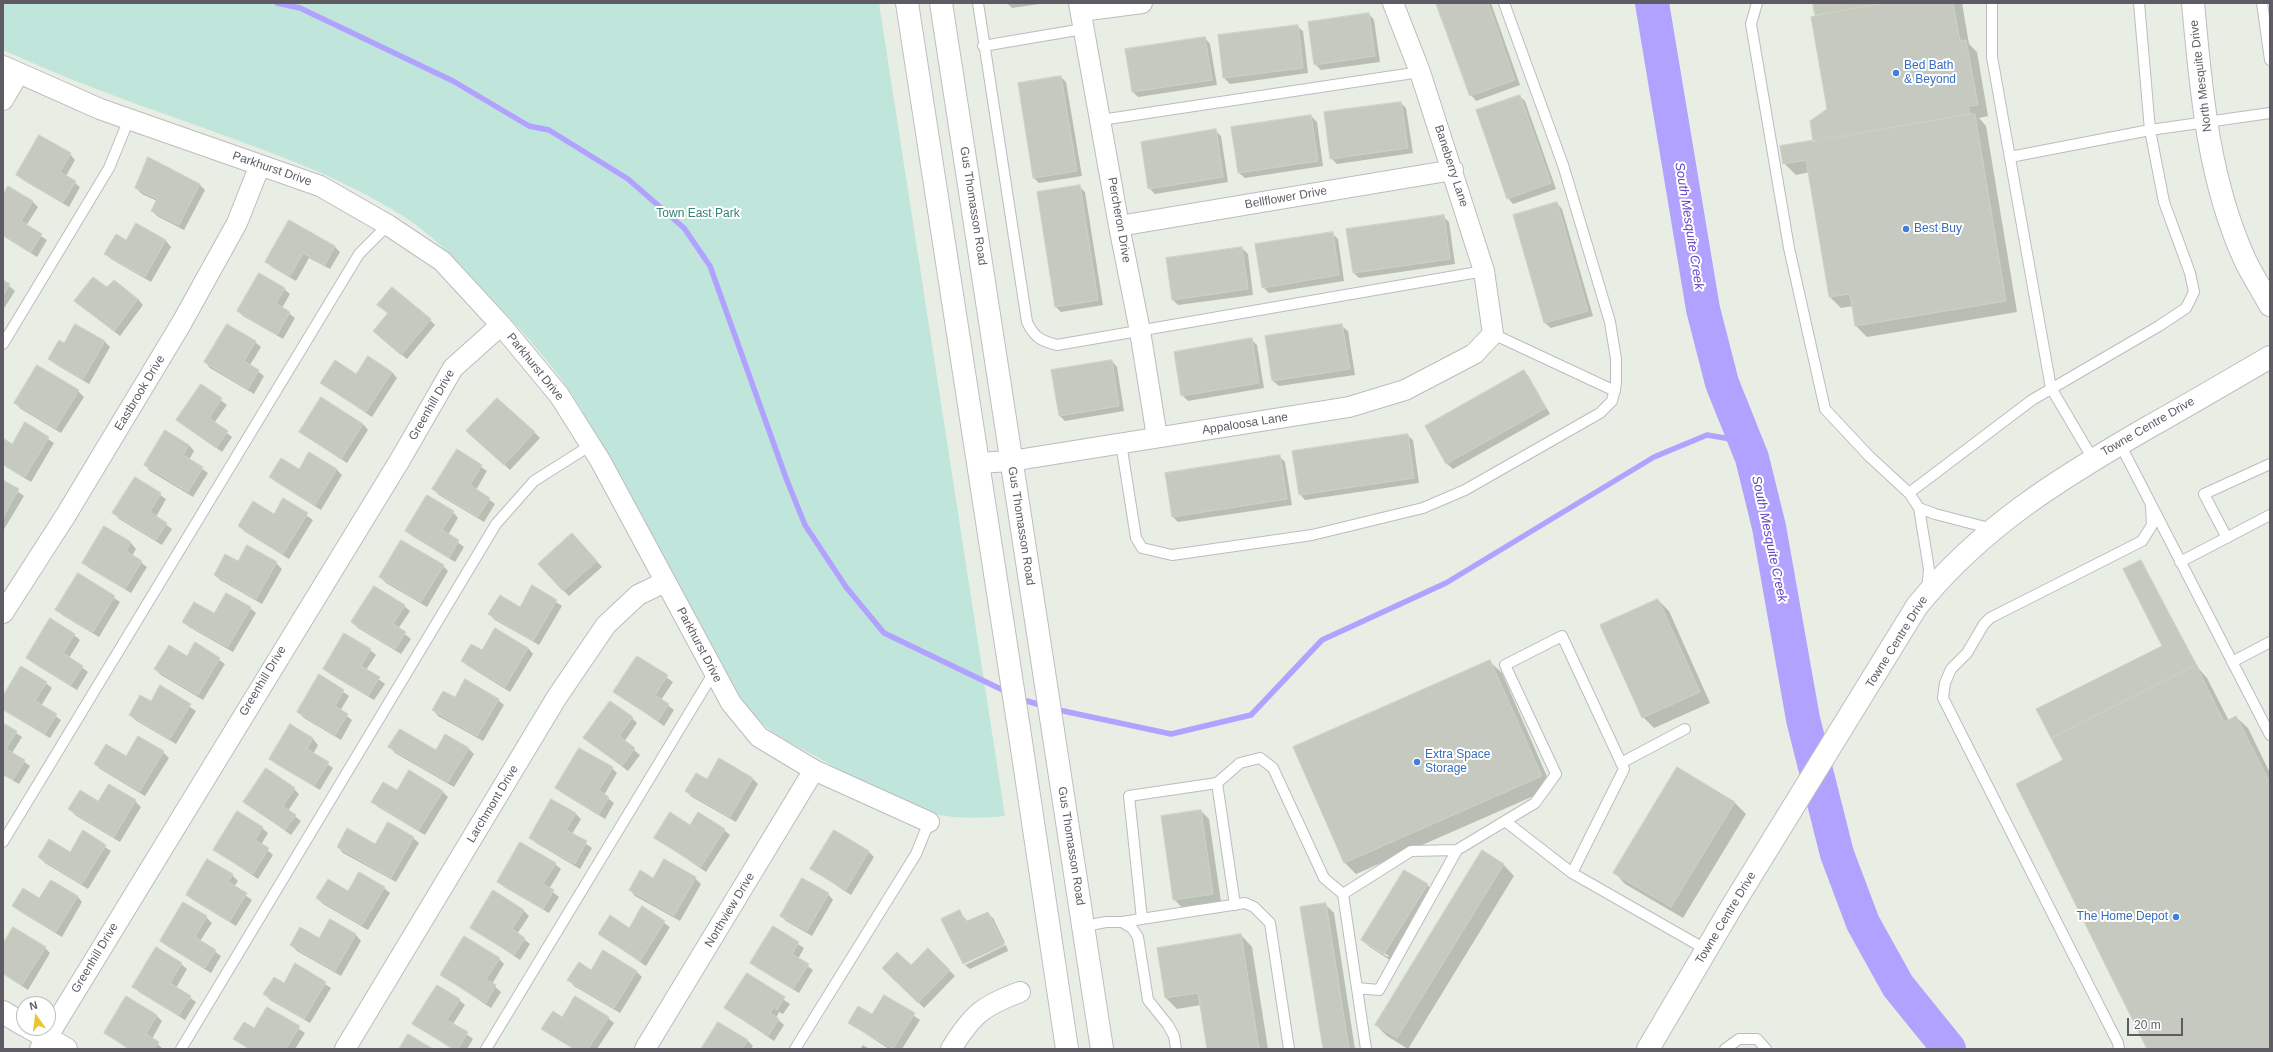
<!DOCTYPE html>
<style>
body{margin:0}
#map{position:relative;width:2273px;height:1052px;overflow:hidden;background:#e8eee3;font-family:Arial,sans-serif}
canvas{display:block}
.frame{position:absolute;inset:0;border:4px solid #5e5b64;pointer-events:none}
.north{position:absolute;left:16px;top:996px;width:40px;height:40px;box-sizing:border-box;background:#fff;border:1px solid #bfbdc1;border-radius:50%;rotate:346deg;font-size:11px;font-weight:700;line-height:16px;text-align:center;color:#5e5b64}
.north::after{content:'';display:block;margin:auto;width:14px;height:18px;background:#e9c62e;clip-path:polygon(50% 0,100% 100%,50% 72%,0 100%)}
.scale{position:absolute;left:2127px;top:1018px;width:56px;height:18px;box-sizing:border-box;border:2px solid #5e5b64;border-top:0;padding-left:5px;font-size:12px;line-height:14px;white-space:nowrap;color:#5e5b64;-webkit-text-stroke:3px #fff;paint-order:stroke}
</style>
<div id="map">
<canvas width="2273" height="1052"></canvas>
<div class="frame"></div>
<div class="north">N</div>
<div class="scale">20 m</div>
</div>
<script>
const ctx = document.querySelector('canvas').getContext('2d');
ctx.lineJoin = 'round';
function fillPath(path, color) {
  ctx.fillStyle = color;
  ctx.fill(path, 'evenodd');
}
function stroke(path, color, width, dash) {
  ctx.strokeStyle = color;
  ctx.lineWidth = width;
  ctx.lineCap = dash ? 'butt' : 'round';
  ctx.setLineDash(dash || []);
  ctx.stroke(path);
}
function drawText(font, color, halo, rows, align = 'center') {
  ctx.font = font + ' Arial,sans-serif';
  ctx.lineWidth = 4;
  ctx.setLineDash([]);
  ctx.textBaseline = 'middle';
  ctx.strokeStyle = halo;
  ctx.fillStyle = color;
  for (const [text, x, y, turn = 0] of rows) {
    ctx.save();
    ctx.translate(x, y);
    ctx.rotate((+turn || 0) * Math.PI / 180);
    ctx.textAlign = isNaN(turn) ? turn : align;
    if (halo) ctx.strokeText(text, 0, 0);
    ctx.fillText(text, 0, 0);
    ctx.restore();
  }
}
const green = new Path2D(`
 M3 3H879L1005 816C982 818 961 819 939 815 897 808 859 781 824 761 807 751 789 743 773 732 753 718 739 697 727 676L580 407C557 369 527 337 497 304 468 273 439 239 403 216 338 175 267 151 195 125 130 102 66 79 3 50Z`);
const shadow = new Path2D(`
 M1007 3H1046L1012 8Z
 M1437 3H1491L1520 85 1476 101 1471 95Z
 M1814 3H1962L1969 44 1977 52 1988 116 1979 118 1986 126 2017 312 1867 337 1856 326 1853 306 1841 308 1830 297 1810 172 1796 175 1784 163 1814 143 1828 110 1812 17 1816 16Z
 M1369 14 1374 20 1380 62 1321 70 1315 64Z
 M1297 26 1303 31 1308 73 1230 84 1224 78 1219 36Z
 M1205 38 1210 44 1217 85 1138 97 1133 92Z
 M1061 77 1066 82 1082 176 1039 183 1034 178Z
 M1519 96 1525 101 1556 189 1513 204 1508 198Z
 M1401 103 1406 108 1413 153 1337 164 1331 158Z
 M1311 116 1317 122 1323 166 1245 178 1239 173 1232 128Z
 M1215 130 1221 136 1228 182 1155 194 1149 188Z
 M70 154 75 160 66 176 80 187 69 207 23 180 17 175Z
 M199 184 205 190 184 230 157 216 152 211 157 201 142 194 136 188Z
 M1080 187 1085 192 1103 305 1061 312 1056 307Z
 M3 197 32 201 38 207 26 226 47 240 37 257 3 236Z
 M1557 203 1562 209 1593 316 1551 328 1545 323Z
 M1443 216 1449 222 1455 264 1359 278 1354 273Z
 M290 221 335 247 340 252 330 269 309 258 296 281 272 267 266 262Z
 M136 224 166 241 171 247 151 282 111 259 106 254 126 241Z
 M1332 233 1338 239 1344 281 1269 293 1263 287Z
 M1242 248 1248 254 1253 295 1178 305 1173 300Z
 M3 281 15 291 3 310Z
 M108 289 138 299 143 305 120 336 81 306Z
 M284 289 290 294 282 308 295 318 283 339 243 316 238 311Z
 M384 310 430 320 435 325 407 359 380 337 389 314Z
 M75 325 105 342 110 347 89 384 55 364 49 359 64 344Z
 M1342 326 1348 331 1355 375 1279 386 1273 381Z
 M1251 339 1257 345 1264 388 1188 401 1182 395Z
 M255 342 261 347 250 365 264 376 254 394 210 368 205 362Z
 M1112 361 1117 367 1124 411 1065 421 1059 415Z
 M1524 371 1529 377 1550 414 1453 469 1447 464 1426 426Z
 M392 372 397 378 372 417 321 383 356 375Z
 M201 385 227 405 214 423 232 437 222 452 177 420Z
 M78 391 84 397 61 433 21 409 15 403Z
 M25 424 54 443 31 482 3 465V439L13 445Z
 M363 424 368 430 347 463 300 432Z
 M534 432 540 438 510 470 473 437Z
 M1407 435 1413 440 1419 483 1305 500 1300 494Z
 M189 445 194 451 189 460 208 473 193 497 150 471 145 465Z
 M457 451 487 471 476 490 495 504 484 522 439 495 433 489Z
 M1279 456 1285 462 1292 505 1178 522 1173 517Z
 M299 470H337L342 475 321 510 276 482 270 477Z
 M135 478 166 499 156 517 172 529 162 545 119 519 114 513Z
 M3 481 24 496 3 531Z
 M284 500 313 520 289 559 244 531 239 526 274 515Z
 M453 512 458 518 448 535 464 547 455 562 412 536 406 531Z
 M104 528 131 543 136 549 132 556 147 567 131 593 89 568 83 563Z
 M578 540 602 567 569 596 563 590Z
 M2141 561 2199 669 2207 678 2229 721 2236 717 2248 728 2270 773V1049H2148L2065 761 2163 646Z
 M238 563H276L282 569 262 604 220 580 215 575Z
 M443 566 448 571 427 607 386 583 380 577Z
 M78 574 120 602 99 637 62 615 57 609Z
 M533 587 562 606 539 645 495 620 489 614 520 608Z
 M1658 600 1669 611 1710 703 1654 728 1643 717Z
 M404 606 410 611 398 629 411 639 401 654 358 628 352 622Z
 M250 608 256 613 233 652 189 627 183 622Z
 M74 635 80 640 69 658 88 672 77 690 33 663 27 658Z
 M195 644 225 664 203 700 161 675 155 669 187 657Z
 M528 648 533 654 510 692 468 666 462 661 482 652Z
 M370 650 376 655 366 670 385 684 374 700 330 674 324 669Z
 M637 657 673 682 661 700 674 710 664 726 615 692Z
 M1490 662 1502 673 1552 788 1356 874 1345 863 1294 748Z
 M320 676 349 696 340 711 352 720 341 740 304 718 298 712Z
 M46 683 52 688 41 706 61 720 50 738 3 710V698Z
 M160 687 196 711 176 744 135 720 130 714 151 702Z
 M455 699 498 700 504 705 483 741 438 716 433 710Z
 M632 718 637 723 624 742 640 755 628 771 584 738Z
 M3 724 22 737 12 753 30 766 19 784 3 775Z
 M290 726 313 739 318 745 313 754 333 768 320 790 276 764 270 759Z
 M390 747 436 751 468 748 474 754 454 787 395 753Z
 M163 752 169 758 145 796 100 769 95 763Z
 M720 759 753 779 758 784 736 822 692 797 686 791 707 781Z
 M612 768 617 773 604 795 614 803 605 819 562 793 556 788Z
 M1677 769 1735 803 1746 814 1683 918 1625 884 1614 872Z
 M409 772 443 792 448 797 425 835 378 807 373 802 397 791Z
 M294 789 299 794 288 811 301 821 291 835 245 802Z
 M135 801 141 807 120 842 75 815 70 809Z
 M1201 811 1209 819 1221 902 1182 908 1174 899Z
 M576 814 581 819 572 834 592 848 580 869 536 843 530 838Z
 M691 826 724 830 730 835 706 872 656 838Z
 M262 828 268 833 261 845 273 855 258 879 214 850Z
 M834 831 869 852 874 857 851 895 811 869Z
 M83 832 111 851 88 889 45 863 39 857 70 853Z
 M413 838 419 843 396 882 343 853 338 847 376 845Z
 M555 864 561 869 549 889 559 897 549 913 504 887 499 882Z
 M1503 864 1514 876 1408 1049 1387 1036 1376 1025Z
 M232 875 238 881 234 887 252 900 236 926 193 900 187 895Z
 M695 878 701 884 680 921 635 896 630 890 654 879Z
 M1427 885 1436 893 1393 962 1371 948 1362 940ZM1371 945 1389 956 1388 957 1371 947Z
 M384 888 390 893 368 930 323 904 317 898Z
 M828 894 833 900 812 936 786 921 781 916Z
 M77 896 82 902 62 937 19 911 13 905 40 900Z
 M1325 904 1334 913 1355 1049H1324Z
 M642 908 670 927 646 966 599 934 629 929Z
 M523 910 529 916 517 934 530 944 520 960 471 927Z
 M959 911 968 922 987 913 993 918 1005 943 965 962V964L943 919Z
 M206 917 212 923 200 941 221 956 211 973 167 946 161 941Z
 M330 920 356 935 361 941 341 976 297 951 291 945 319 939Z
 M773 928 804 948 798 959 813 970 799 993 757 968 752 963Z
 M1241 935 1252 947 1268 1049H1208L1201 1005 1177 1009 1166 998Z
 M1006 945 1008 951 970 969 965 965Z
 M3 946 45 948 50 953 28 990 3 974Z
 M928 950 955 976 924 1008 883 968 911 966Z
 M499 959 504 964 492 984 501 992 491 1008 441 975Z
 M181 964 187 969 176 988 196 1002 185 1020 139 992 133 987Z
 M296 965 331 988 310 1023 270 1000 265 994 284 984Z
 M592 971H636L642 977 620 1013 574 986 569 980Z
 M747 975 790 1004 783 1014 779 1012 776 1018 784 1025 774 1041 725 1008Z
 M884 996 920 1020 902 1049H889L849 1023 872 1016Z
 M459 1000 465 1005 453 1024 473 1039 467 1049H452L414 1024Z
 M267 1008 305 1033 295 1049H248L235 1039 254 1030Z
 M157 1016 162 1021 152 1039 163 1049H128L105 1033Z
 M562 1018H608L614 1023 597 1049H573L543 1028Z
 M747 1040 753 1046 751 1049H702Z
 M863 1045 869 1049H860Z`);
const stream = new Path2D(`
 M277 3 300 8 453 81 529 126 549 130 628 179 684 228 710 266 786 478 805 525 846 587 884 633 1009 693
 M1020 699 1044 706
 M1054 709 1171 734 1251 715 1322 640 1446 583 1654 457 1707 435 1731 439 1752 458`);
const river = new Path2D(`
 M1652 3 1703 309 1722 383 1752 458 1769 527 1803 719 1837 854 1863 923 1898 986 1949 1049`);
const building = new Path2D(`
 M1436 3H1488L1515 80 1470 96Z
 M1813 3H1884L1815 15Z
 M1886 3H1953L1960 41 1966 40 1978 105 1968 106 1970 114 1813 142 1810 121 1827 109 1811 17Z
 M1369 13 1375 56 1314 65 1308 22Z
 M1298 25 1303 68 1223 78 1218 35Z
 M1205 37 1212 80 1132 92 1125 49Z
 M1061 76 1077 171 1033 178 1018 83Z
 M1520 95 1551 183 1507 199 1476 110Z
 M1401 102 1408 148 1330 159 1324 112Z
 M1970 114H1975L2006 301 1855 326 1850 294 1829 297 1806 160 1783 164 1780 146Z
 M1311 115 1318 161 1238 173 1231 127Z
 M1216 129 1223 177 1148 189 1141 142Z
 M39 135 71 153 60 172 76 181 63 202 16 175Z
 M148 157 200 184 179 225 151 211 157 199 135 188Z
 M1080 185 1098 300 1055 307 1037 192Z
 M8 186 33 201 21 221 42 234 31 252 3 235V195Z
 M1557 202 1588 311 1544 323 1513 215Z
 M1444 215 1450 259 1353 273 1346 229Z
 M289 220 335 246 325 265 303 253 290 276 265 262Z
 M136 223 166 240 145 277 104 254 116 234 126 240Z
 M1333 232 1339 275 1262 288 1255 244Z
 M1242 247 1248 289 1172 300 1166 258Z
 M259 273 285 288 276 303 290 312 277 335 237 311Z
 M93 277 107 287 114 280 138 299 114 331 74 301Z
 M3 280 10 284 3 296Z
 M392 287 431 319 401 355 373 331 388 313 377 305Z
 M75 324 105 341 83 379 48 359 59 340 64 343Z
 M227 324 256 341 244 361 259 370 248 389 204 362Z
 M1342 324 1350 369 1272 381 1265 336Z
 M1252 338 1259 383 1181 396 1174 352Z
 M368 356 392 372 366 412 320 383 335 360 356 374Z
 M1112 360 1119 406 1059 416 1051 370Z
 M37 365 79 390 56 428 14 403Z
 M1524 370 1546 408 1446 464 1425 426Z
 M201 384 222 398 209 418 228 431 216 448 176 420Z
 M321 397 363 424 341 459 299 432Z
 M497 398 535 432 504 465 466 431Z
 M25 422 49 437 25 477 3 464V438L12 444Z
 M165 430 189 445 183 455 203 467 188 492 144 465Z
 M1408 434 1414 478 1299 495 1292 451Z
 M457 449 482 465 470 485 490 498 478 517 432 489Z
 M309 452 337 469 315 505 269 477 281 458 299 469Z
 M1280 455 1287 499 1172 517 1165 473Z
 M135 477 161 493 150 512 167 523 156 540 112 513Z
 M3 480 19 489 3 517Z
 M427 495 454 511 442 530 459 540 449 558 405 531Z
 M283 498 308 513 283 554 238 526 253 501 274 514Z
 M104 526 131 542 126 551 142 561 125 589 82 563Z
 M572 533 597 561 563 591 538 564Z
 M401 540 444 565 421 602 379 577Z
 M247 545 277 562 256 599 214 575 225 554 238 561Z
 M2141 560 2196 665 2051 738 2036 709 2162 646 2123 569Z
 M78 573 115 596 93 632 55 610Z
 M532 585 557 600 533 641 488 614 500 595 520 607Z
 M374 586 405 605 393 624 406 632 395 649 351 622Z
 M226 593 251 607 228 647 182 622 194 602 214 613Z
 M1658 599 1700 692 1642 718 1600 625Z
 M50 618 75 634 63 653 83 666 71 685 26 658Z
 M495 628 528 648 505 687 461 661 471 644 482 650Z
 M344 633 371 649 361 666 380 677 368 696 323 669Z
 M195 642 220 658 198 695 154 669 169 645 187 656Z
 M637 656 668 675 655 695 669 704 658 721 613 692Z
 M1490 660 1542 776 1344 863 1293 747Z
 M2196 665 2224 722 2236 716 2270 783V1049H2147L2016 784 2063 760 2051 738Z
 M21 666 47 682 35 701 57 714 45 734 3 709V696Z
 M319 674 344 690 335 706 348 714 335 735 297 712Z
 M465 679 499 699 477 736 432 710 443 691 455 697Z
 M160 685 191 704 170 739 129 715 140 695 151 701Z
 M610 701 633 717 619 736 635 748 622 766 583 738Z
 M3 723 17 731 6 749 25 760 13 780 3 774Z
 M290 724 313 738 307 749 329 762 314 786 269 759Z
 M400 729 436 750 445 734 469 748 448 782 388 747Z
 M138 736 164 751 140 791 94 764 106 744 126 756Z
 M579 748 613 767 599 790 609 797 599 814 555 788Z
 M719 758 753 778 730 817 685 791 696 773 707 779Z
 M1677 767 1735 802 1671 907 1613 873Z
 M266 768 295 788 283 806 296 815 285 830 243 802Z
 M409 770 443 791 419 830 371 802 383 782 397 790Z
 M109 784 136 800 114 837 68 809 80 790 98 801Z
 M551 799 576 813 566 830 587 841 575 864 529 838Z
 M1201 810 1213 894 1173 900 1161 816Z
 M237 811 263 827 255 840 269 848 253 874 213 850Z
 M670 812 690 825 698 812 725 829 701 867 654 838Z
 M388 822 414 837 391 878 337 847 347 828 375 844Z
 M83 830 106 845 82 884 38 857 49 839 70 852Z
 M834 830 869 851 846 890 810 869Z
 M520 842 556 863 543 884 554 890 543 909 497 882Z
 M1482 850 1504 864 1397 1038 1375 1025Z
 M207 859 233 874 228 882 247 893 230 921 186 895Z
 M664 859 696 877 674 916 629 890 640 870 653 878Z
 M1404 870 1428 884 1384 954 1361 940Z
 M359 872 385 887 362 925 316 898 328 879 348 891Z
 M802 878 829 893 807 931 780 916Z
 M51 880 78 896 56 932 12 906 23 888 39 898Z
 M493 890 524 910 512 929 525 938 514 955 470 928Z
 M183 902 207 916 195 937 216 950 205 968 160 941Z
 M1326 903 1349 1049H1323L1300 907Z
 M642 906 665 921 640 961 598 934 610 915 629 928Z
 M960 910 965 922 988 912 1004 945 963 964 941 919Z
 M330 919 356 934 335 971 290 945 300 927 319 938Z
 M773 926 799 942 792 954 809 964 793 989 750 963Z
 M13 927 46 947 22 985 3 973V944Z
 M1241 934 1259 1049H1207L1198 993 1165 998 1157 948Z
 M464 936 500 958 486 979 496 985 486 1003 440 975Z
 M156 947 182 963 170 983 191 996 179 1015 132 987Z
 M928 948 950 970 918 1003 882 968 897 952 911 965Z
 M603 950 637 971 614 1008 567 980 579 962 591 970Z
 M295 963 326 982 304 1019 263 994 274 977 284 983Z
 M747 973 785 997 777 1010 774 1007 770 1013 779 1019 768 1036 724 1008Z
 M437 985 460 999 447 1020 468 1032 458 1049H454L412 1024Z
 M884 995 915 1013 893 1049 848 1023 858 1006 872 1014Z
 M126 996 157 1015 146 1034 159 1042 154 1049H130L104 1033Z
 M575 996 609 1017 588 1049H574L541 1029 553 1011 562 1017Z
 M267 1007 300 1026 286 1049H250L233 1039 244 1022 254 1028Z
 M718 1022 748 1040 742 1049H701Z
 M408 1034 433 1049H399Z`);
const lane = new Path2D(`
 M978 3 1027 322C1034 337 1041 341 1057 345L1484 271
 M1757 3 1751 24 1789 248 1825 409 1869 456 1909 493 1919 508 1929 569 1927 590
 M1992 3V57L2051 388 2093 459
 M2262 3 2270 60
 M983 46 1083 29
 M1101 120 1420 72
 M2010 157 2150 130 2270 113
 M1493 334 1615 391
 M3 344 109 168 129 119
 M1121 443 1136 538 1142 548 1172 555 1312 535 1423 508 1465 490 1600 413 1612 401 1616 384V359L1610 322 1563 165 1504 3
 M2120 444 2270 735
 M1909 493 2032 400 2159 326 2186 308 2194 292 2190 273 2164 202 2150 130 2139 3
 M1919 508 1935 514 1993 529
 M2227 538 2204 494 2270 464
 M2180 562 2270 515
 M2232 662 2270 642
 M1621 763 1685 729
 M1217 783 1240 763 1260 758 1273 768 1324 878 1343 894 1366 1049
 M3 842 359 254 388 225
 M1572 873 1707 950
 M1343 894 1411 851 1457 850
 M1142 919 1129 796 1217 783 1235 905
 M1122 922 1245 903 1254 907 1270 923 1289 1049
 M1085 926 1106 922H1122L1132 928 1138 937 1148 1000 1168 1025 1174 1036 1176 1049
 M1357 988 1379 990 1457 850 1535 803 1556 774 1505 665 1562 636 1624 769 1572 873 1505 821
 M181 1049 496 524 534 481 591 445
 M486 1049 714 672
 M795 1049 916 854 929 822
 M1725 1049 1739 1039H1757L1766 1049
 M2119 1049 2118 1043 1943 698 1945 683 1951 669 1967 653 1984 624 1990 618 2142 541 2152 525 2151 506`);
const street = new Path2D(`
 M1079 3 1119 226 1140 331 1157 437
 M1081 11 1142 3
 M3 66 100 109 320 186 388 225 442 261 501 325 559 395 600 460 731 703 759 737 814 770 929 822
 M3 100 18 74
 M1119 226 1453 170
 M979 463 1011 461 1349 407 1405 390 1474 354 1493 334 1484 271 1420 72 1393 3
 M3 613 66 515 181 324 237 223 260 165
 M40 1049 400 460 453 368 501 325
 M345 1049 557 697 606 625 638 595 665 582
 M645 1049 814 770
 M951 1049C972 1015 982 1006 1020 992`);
const secondary = new Path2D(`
 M907 3C960 352 1016 700 1067 1049
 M941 3 1102 1049
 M2193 3C2201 90 2208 179 2245 260 2252 275 2262 290 2270 305
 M3 1012 24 1025
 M30 1028 66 1049
 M1648 1049 1731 908 1917 606C1982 526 2059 479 2147 428 2188 405 2229 381 2270 357`);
const markers = [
 [1896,73,4,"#3f7fe0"],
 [1906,229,4,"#3f7fe0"],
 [1417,762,4,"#3f7fe0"],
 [2176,917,4,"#3f7fe0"]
];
const shopNames = [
 ["Bed Bath",1904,66],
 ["& Beyond",1904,80],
 ["Best Buy",1914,229],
 ["Extra Space",1425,755],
 ["Storage",1425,769],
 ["The Home Depot",2168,917,"right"]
];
const streetNames = [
 ["North Mesquite Drive",2201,76,-97],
 ["Baneberry Lane",1451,166,72],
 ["Parkhurst Drive",272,169,19],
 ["Bellflower Drive",1286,198,-10],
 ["Gus Thomasson Road",973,206,81],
 ["Percheron Drive",1119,220,80],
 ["Parkhurst Drive",535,367,51],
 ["Eastbrook Drive",140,393,-59],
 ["Greenhill Drive",432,405,-60],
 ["Appaloosa Lane",1245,424,-9],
 ["Towne Centre Drive",2148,427,-30],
 ["Gus Thomasson Road",1021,526,81],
 ["Towne Centre Drive",1897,642,-58],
 ["Parkhurst Drive",699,645,62],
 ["Greenhill Drive",263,681,-59],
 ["Larchmont Drive",493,804,-59],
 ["Gus Thomasson Road",1071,846,81],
 ["Northview Drive",730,910,-59],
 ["Towne Centre Drive",1726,918,-59],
 ["Greenhill Drive",95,958,-59]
];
const parkNames = [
 ["Town East Park",698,214]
];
const waterNames = [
 ["South Mesquite Creek",1689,226,81],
 ["South Mesquite Creek",1769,539,78]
];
fillPath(green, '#c0e6dc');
fillPath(shadow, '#0003');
stroke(stream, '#b2a2ff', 5.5);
stroke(river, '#b2a2ff', 34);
fillPath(building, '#c5c9bf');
stroke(building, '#cbd3c2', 1);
stroke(lane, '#bdbbc2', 12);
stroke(street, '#bdbbc2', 22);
stroke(secondary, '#bfbcc4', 24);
stroke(lane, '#fff', 10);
stroke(street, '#fff', 20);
stroke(secondary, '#fff', 22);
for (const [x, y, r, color] of markers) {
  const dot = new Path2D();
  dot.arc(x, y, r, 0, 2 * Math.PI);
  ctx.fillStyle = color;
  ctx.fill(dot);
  stroke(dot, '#fff', 1.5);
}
drawText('12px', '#366cbe', '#fff', shopNames, 'left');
drawText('12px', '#5e5b64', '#fff', streetNames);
drawText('12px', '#348271', '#fff', parkNames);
drawText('italic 13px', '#6444c3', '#fff', waterNames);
</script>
